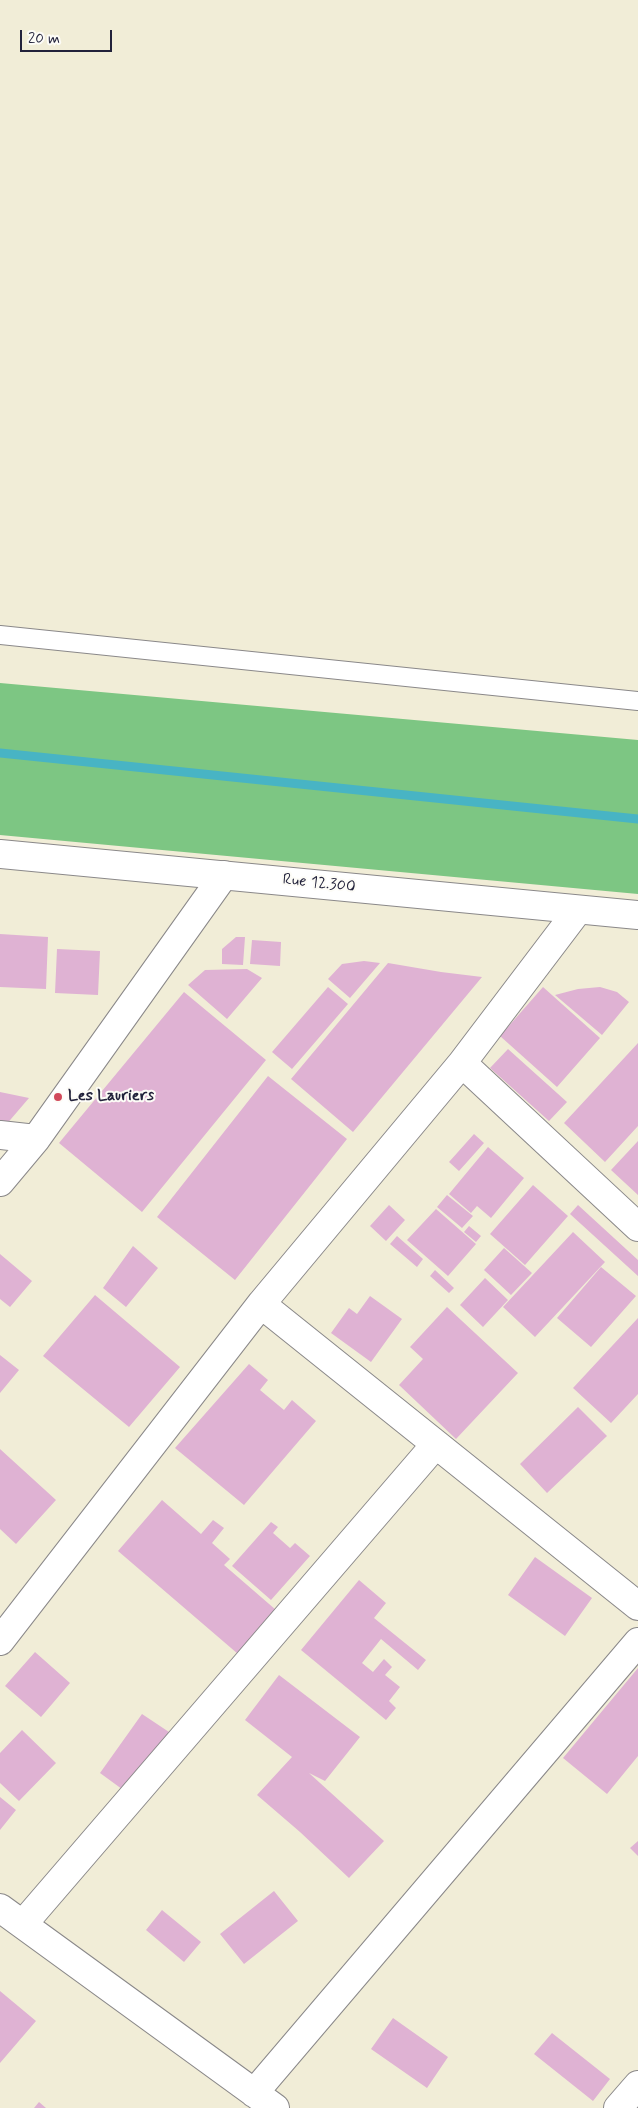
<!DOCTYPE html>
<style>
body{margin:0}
#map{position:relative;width:638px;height:2108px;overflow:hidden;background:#f1edd7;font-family:Mynerve,sans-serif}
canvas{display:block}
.scale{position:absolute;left:20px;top:30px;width:92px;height:22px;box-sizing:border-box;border:2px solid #22223b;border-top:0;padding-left:6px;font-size:15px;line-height:18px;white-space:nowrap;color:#22223b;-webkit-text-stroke:4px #fdfcf7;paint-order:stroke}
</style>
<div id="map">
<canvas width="638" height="2108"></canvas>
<div class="scale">20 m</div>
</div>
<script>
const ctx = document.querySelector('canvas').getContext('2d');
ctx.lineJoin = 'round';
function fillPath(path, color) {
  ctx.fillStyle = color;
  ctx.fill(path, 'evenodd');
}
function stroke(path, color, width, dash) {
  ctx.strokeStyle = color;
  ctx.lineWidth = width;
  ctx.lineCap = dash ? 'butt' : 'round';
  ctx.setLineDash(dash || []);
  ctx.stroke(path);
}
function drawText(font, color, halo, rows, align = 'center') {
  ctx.font = font + ' Mynerve,sans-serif';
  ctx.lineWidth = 4;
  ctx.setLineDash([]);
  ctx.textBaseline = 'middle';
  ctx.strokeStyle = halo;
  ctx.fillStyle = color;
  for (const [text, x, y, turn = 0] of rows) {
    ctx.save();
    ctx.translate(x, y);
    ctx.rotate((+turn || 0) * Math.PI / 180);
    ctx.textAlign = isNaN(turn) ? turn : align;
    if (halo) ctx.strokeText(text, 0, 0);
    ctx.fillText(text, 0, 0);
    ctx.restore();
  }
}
const green = new Path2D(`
 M0 683 638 740V894L0 835Z`);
const stream = new Path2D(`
 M0 753 638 819`);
const building = new Path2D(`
 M0 934 48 937 46 989 0 987Z
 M236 937H245L243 965 222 964V949Z
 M252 940 281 942 280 966 250 964Z
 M57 949 100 951 98 995 55 993Z
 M364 961 380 963 350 998 328 979 342 964Z
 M388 963 441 972 482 977 353 1132 291 1079Z
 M247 969 262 978 227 1019 188 985 205 970Z
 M328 987 348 1004 292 1069 272 1052Z
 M543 987 600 1038 557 1087 500 1036Z
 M600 987 617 992 629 1002 602 1035 555 995 578 989Z
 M184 992 266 1060 142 1212 59 1143Z
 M638 1043V1126L605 1162 564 1123Z
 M508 1049 567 1102 549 1121 490 1068Z
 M268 1076 347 1139 235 1280 157 1217Z
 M0 1092 29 1098 5 1126H0Z
 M474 1134 484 1143 459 1171 449 1162Z
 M638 1141V1195L611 1170Z
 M488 1147 524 1178 491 1218 477 1206 471 1213 449 1194Z
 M533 1185 568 1216 525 1265 490 1234Z
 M447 1195 473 1216 462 1228 437 1207Z
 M389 1205 405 1220 386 1241 370 1226Z
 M578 1205 638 1260V1276L570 1214Z
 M436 1209 476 1244 448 1276 407 1240Z
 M469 1226 481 1236 476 1242 464 1232Z
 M573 1232 605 1262 535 1337 503 1307Z
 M397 1236 423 1259 417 1267 390 1244Z
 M133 1246 158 1268 126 1307 103 1288Z
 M504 1248 532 1273 511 1295 484 1270Z
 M0 1254 32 1281 10 1307 0 1299Z
 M601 1267 636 1296 591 1347 557 1318Z
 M435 1270 454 1288 449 1293 430 1276Z
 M485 1278 508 1300 483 1327 460 1305Z
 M95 1295 180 1367 129 1427 43 1356Z
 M370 1296 402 1319 371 1362 331 1333 349 1308 357 1314Z
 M447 1307 518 1373 456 1439 399 1385 423 1359 410 1347Z
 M638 1318V1394L611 1423 573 1388Z
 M0 1355 19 1370 0 1393Z
 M249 1364 268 1380 260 1390 284 1410 292 1400 316 1421 244 1505 175 1448Z
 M578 1407 607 1436 547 1493 520 1464Z
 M0 1449 56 1500 16 1544 0 1529Z
 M162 1500 201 1534 213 1520 224 1528 212 1543 230 1559 224 1565 276 1610 238 1654 118 1551Z
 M271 1522 278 1527 273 1533 290 1548 295 1543 310 1556 271 1600 232 1566Z
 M535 1557 592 1598 565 1636 508 1595Z
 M359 1580 386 1603 374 1618 426 1660 418 1670 381 1639 362 1663 373 1672 384 1659 392 1667 385 1675 400 1687 389 1701 396 1708 386 1720 301 1650Z
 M35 1652 70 1683 41 1717 5 1686Z
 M638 1668V1756L607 1794 563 1758Z
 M279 1675 360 1737 325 1781 309 1773 384 1841 349 1878 300 1832 257 1795 292 1757 245 1720Z
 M142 1714 169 1732 126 1792 100 1773Z
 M22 1730 56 1763 19 1801 0 1783V1753Z
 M0 1797 16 1810 0 1830Z
 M638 1841V1856L630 1848Z
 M274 1891 298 1921 244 1964 220 1934Z
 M162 1910 201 1942 184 1962 146 1930Z
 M0 1991 36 2021 0 2063Z
 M393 2018 448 2057 427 2088 371 2049Z
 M552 2033 610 2079 593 2101 534 2054Z
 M39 2102 46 2108H34Z`);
const service = new Path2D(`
 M0 635 638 701`);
const minor = new Path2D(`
 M462 1063 638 1227
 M0 1135 36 1139
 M0 1182 36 1139 224 875
 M261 1304 638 1606
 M0 1641 261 1304 462 1063 578 910
 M0 1908 275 2108
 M23 1924 436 1444
 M254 2093 638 1642
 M618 2108 638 2085`);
const tertiary = new Path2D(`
 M0 854 638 915`);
const markers = [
 [58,1097,5,"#d1495b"]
];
const streetNames = [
 ["Rue 12.300",319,884,6]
];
const poiNames = [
 ["Les Lauriers",68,1097]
];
fillPath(green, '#7dc683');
stroke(stream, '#48b4c4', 9);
fillPath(building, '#dfb2d3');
stroke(service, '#8a8889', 20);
stroke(minor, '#8a8889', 30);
stroke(tertiary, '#8a8889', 30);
stroke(service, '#fff', 18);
stroke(minor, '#fff', 28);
stroke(tertiary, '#fff', 28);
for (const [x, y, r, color] of markers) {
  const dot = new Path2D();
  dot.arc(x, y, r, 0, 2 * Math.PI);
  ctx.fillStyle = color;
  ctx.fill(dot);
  stroke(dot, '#fdfcf7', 2);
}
drawText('16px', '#22223b', '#fdfcf7', streetNames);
drawText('bold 16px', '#22223b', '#fdfcf7', poiNames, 'left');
</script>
